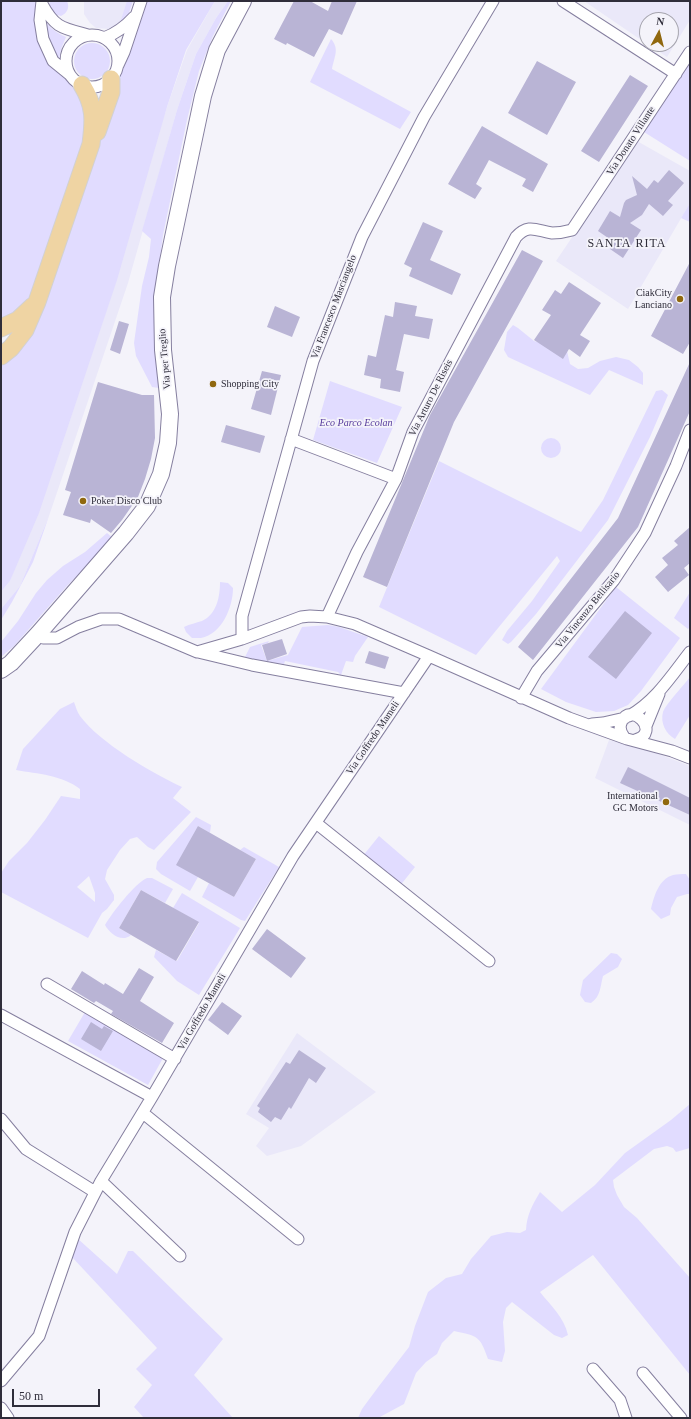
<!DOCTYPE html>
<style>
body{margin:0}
#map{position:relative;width:691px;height:1419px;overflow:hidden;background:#f4f3fa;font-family:Georgia,serif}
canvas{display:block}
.frame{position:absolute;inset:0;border:2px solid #2f2d3a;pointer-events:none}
.north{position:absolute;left:639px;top:12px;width:40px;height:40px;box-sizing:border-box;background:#f4f3fa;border:1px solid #a5a4ad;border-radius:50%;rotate:7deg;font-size:11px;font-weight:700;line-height:16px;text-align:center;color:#2f2d3a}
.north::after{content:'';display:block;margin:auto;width:14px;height:18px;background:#90680f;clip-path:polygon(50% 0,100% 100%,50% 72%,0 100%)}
.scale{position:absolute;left:12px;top:1389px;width:88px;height:18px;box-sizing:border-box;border:2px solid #2f2d3a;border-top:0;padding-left:5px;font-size:12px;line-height:14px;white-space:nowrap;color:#2f2d3a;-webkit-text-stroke:3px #f4f3fa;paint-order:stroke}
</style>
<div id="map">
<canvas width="691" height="1419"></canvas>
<div class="frame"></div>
<div class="north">N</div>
<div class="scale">50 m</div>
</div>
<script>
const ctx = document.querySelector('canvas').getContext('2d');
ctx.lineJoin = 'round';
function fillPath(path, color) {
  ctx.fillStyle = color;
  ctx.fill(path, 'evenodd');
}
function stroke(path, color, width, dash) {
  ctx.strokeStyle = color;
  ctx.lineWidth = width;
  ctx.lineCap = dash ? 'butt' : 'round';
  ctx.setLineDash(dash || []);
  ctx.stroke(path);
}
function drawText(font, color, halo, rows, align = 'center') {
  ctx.font = font + ' Georgia,serif';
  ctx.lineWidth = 3.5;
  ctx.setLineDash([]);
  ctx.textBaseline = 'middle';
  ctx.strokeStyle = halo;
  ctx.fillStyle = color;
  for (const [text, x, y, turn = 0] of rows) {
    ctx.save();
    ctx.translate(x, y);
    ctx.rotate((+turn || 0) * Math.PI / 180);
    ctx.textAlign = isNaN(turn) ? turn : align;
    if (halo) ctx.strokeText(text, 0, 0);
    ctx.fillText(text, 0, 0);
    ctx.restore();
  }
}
const built = new Path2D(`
 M84 1H133L122 25 109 29 96 28 90 23 84 14Z
 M215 1H228L216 18 196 54 177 110 128 283 49 516 20 586 1 609V592L10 581 167 107 187 50Z
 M584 1H690V20L667 57 648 44H671V20H647V44Z
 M637 141 690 171V203L628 309 556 261Z
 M609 740 648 750 690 766V825L595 778Z
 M297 1033 376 1092 301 1146 267 1156 256 1146 269 1128 246 1114Z`);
const green = new Path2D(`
 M1 1H35V28L38 40 57 69 76 85 87 100 85 138 36 283 26 304 19 313 1 320Z
 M50 1H67C70 8 67 13 61 16L54 14 49 7Z
 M127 1H133L128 16 120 23Z
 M145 1H215L186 50 167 107 117 280 39 513 10 581 1 592V359L22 338 116 80 127 55Z
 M228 1H231L213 36 199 71 187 120 163 235 155 298 160 383 159 388 152 387 136 356 134 343 142 286 149 257 151 239 142 231 177 110 196 54 216 18Z
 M45 21C51 29 57 33 66 37L61 49 59 60 47 37Z
 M331 39C340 49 334 57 332 69L411 112 400 129 310 82Z
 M74 61a18 18 0 1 1 36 0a18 18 0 1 1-36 0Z
 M690 59V161L644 132Z
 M690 203V222L681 218Z
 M513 325 518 328 534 341 567 351 570 364 578 369 588 368 600 361 616 357 629 360 638 367 643 373V385L609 370 590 395 508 357 504 350 507 332Z
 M330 381 402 407 377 463 313 440Z
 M662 390 668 395 650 437 608 520 536 614 511 642 508 644 502 640 507 631 532 601 560 561 557 556 476 655 379 607 439 461 581 532 603 500 656 391Z
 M541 448a10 10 0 1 1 20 0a10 10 0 1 1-20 0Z
 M49 516 33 562 12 602 1 620V609L20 586Z
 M107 533 113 538 66 587 14 646 1 657V642L18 621 36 593 47 580 63 566 85 552Z
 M220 582 228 583 233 588C233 607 222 634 201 638 198 638 195 638 192 638L186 632 184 627C190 624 196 623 202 621 217 614 220 596 220 582Z
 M616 587 680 638 641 691 628 705 614 711 596 712 566 702 541 689Z
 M690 592V627L688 629 674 618Z
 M328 625 339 627 368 637 355 656 353 662 346 661 341 675 338 672 285 661 284 664 244 659 250 647 269 641 268 643 261 645 267 661 288 655 302 627Z
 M690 677V715L675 739C666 734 660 723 663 712 666 704 684 685 690 677Z
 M74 702C76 707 77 712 80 716 100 743 152 773 182 787L173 798 191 812 154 850 148 847 137 837 130 839 120 850 107 870 105 879 114 895V900L107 909 102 913 88 938 1 892V873L9 861 27 843 45 820 61 796 80 799V789C62 775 38 774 16 770L23 749 60 709ZM89 876 95 893V902L77 887Z
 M196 817 211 825 210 833 198 826V877L190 891 161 874 156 869 157 862Z
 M379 836 415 867 399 887 362 857Z
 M244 847 279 867 245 921 241 920 202 897 209 883 234 897 256 859 240 850Z
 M686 874 690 880V894H687L677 897 671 908 670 915 661 919 651 909C654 896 659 879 673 875 677 874 682 874 686 874Z
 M147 878H152L173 889 165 903 141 890 119 928 131 935C122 943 110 934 105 925 112 913 135 883 147 878Z
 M182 893 240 928 199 995 177 981 154 957 156 950 177 961 199 923 173 908Z
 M611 953 617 954 622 959 618 967 603 976C600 987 601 996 591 1003L585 1002 580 995 583 980Z
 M85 1012 163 1058 148 1085 68 1041Z
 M690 1104V1148L676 1152 673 1148 667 1146 654 1149 613 1180 614 1187 617 1195 624 1207 637 1218 690 1278V1375L593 1255 540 1292C551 1306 564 1317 568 1335L562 1338 554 1335 512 1302 506 1308 503 1322 505 1351 502 1362 488 1359C480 1336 478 1336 454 1331L442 1343 437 1354 426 1362 416 1373 404 1404 378 1418H358L362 1409 379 1386 409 1347 415 1326 428 1292 446 1278 462 1274 471 1259 491 1236 507 1232 520 1233 526 1230C527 1214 532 1206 540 1192L562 1212 595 1185 625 1153 671 1120Z
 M77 1238 117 1274 128 1251H133L223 1339 194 1375 233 1418H144L134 1407 152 1385 136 1369 157 1348 71 1256Z`);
const building = new Path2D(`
 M294 1H310L328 11 332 1H357L342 35 329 29 314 57 287 43 286 45 274 39Z
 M537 61 576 82 547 135 508 113Z
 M630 75 648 86 599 162 581 151Z
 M482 126 548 164 533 192 522 186 526 179 489 160 476 184 482 188 475 199 448 184Z
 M669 170 684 183 668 201 673 205 663 216 649 204 642 215 630 223 641 230 623 258 610 249 614 242 598 231 610 211 620 217 624 203 626 200 637 195 632 176 647 189 654 180 658 183Z
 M423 222 443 231 430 260 461 274 452 295 409 276 412 268 404 264Z
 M522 250 543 261 454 422 387 587 363 577 430 415Z
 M690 262V342L683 354 651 336Z
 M569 282 601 303 580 335 590 341 580 357 569 349 563 359 534 340 551 315 542 310 555 290 561 294Z
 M395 302 417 306 415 316 433 319 429 339 404 334 396 370 404 372 400 392 380 388 381 379 364 375 368 355 376 357 385 315 393 317Z
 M275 306 300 317 292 337 267 327Z
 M119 321 129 324 120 354 110 350Z
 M690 362V411L638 527 533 660 518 647 618 518Z
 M262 371 281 375 271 415 251 409Z
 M98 382 142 395H154L155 438 151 459 145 479 138 497 122 520 111 533 91 519 90 523 63 515 71 492 65 490Z
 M226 425 265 436 260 453 221 442Z
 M690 527V563L684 568 689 575 668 592 655 577 668 565 662 558 678 545 674 541Z
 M625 611 652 633 616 679 588 657Z
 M282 639 287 654 267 661 262 645Z
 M369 651 389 657 385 669 365 663Z
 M628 767 690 798V815L620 783Z
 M198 826 256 859 234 897 176 865Z
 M141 890 199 922 176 961 119 928Z
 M267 929 306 958 291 978 252 949Z
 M139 968 154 977 140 1001 174 1023 162 1043 111 1014 113 1011 96 1001 94 1003 71 989 82 971 104 985 105 983 123 994Z
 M222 1002 242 1016 228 1035 208 1020Z
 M91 1022 102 1029 104 1026 113 1031 101 1051 81 1039Z
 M299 1050 326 1068 316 1083 309 1078 291 1109 289 1107 281 1120 275 1117 271 1122 258 1112 260 1108 257 1106 286 1062 290 1064Z`);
const street = new Path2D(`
 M42 1 40 20 43 39 53 61 69 74
 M563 1 676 74
 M42 4C55 28 62 28 88 35
 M66 61a26 26 0 1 1 52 0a26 26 0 1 1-52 0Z
 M104 38C117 33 125 27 134 17
 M118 65 124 52 141 1
 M291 439 396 479
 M327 617 357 552 396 479 413 432 516 237C529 223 537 231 552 233 559 233 565 232 572 230L690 52
 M38 634 43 638H57L78 627 101 619H119L197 652 242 639 301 617 310 616 327 617 355 624 429 656 569 718 627 739 672 751 690 758
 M242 639V616L313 361 362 237 424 117 493 1
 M198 652 252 665 404 693
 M521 698 537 671 614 580 645 533 676 466 690 430
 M629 716C655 702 672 675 690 652
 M592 724 603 723 625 718
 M646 726 659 694
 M624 737C621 733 619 728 621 723 630 699 663 733 635 740
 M316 823 489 961
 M47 984 175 1059
 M1 1015 152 1097
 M143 1113 298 1239
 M1 1119 26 1149 95 1192
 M101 1181 180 1256
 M593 1369 620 1400 626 1418
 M643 1373 681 1418
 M1 1381 39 1336 75 1232 101 1181 152 1097 293 856 429 656
 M1 1408 8 1418`);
const secondary = new Path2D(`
 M1 670 11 663 38 634 126 533 147 506 161 474 168 443 170 414 163 350 162 297 167 266 203 96 217 50 243 1`);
const primary = new Path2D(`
 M97 132 111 92V79
 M1 328 18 320 33 306
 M1 356 11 348 25 330 37 302 91 144C94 120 95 106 82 85`);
const markers = [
 [680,299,4,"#90680f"],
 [213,384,4,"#90680f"],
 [83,501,4,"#90680f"],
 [666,802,4,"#90680f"]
];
const streetNames = [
 ["Via Donato Villante",631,141,-57],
 ["Via Francesco Masciangelo",334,307,-69],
 ["Via per Treglio",165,359,-95],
 ["Via Arturo De Riseis",431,398,-63],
 ["Via Vincenzo Bellisario",588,610,-51],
 ["Via Goffredo Mameli",373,738,-56],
 ["Via Goffredo Mameli",202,1012,-60]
];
const poiNames = [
 ["CiakCity",672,293],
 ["Lanciano",672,305],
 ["Shopping City",221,384,"left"],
 ["Poker Disco Club",91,501,"left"],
 ["International",658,796],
 ["GC Motors",658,808]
];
const parkNames = [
 ["Eco Parco Ecolan",356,423]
];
const quarterNames = [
 ["SANTA RITA",627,244]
];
fillPath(built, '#eae8f9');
fillPath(green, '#e1dcff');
fillPath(building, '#b9b4d5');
stroke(street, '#857f9f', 13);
stroke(secondary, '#857f9f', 18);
stroke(primary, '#d1d1d4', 19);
stroke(street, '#fff', 11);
stroke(secondary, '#fff', 16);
stroke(primary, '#efd4a3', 17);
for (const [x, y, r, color] of markers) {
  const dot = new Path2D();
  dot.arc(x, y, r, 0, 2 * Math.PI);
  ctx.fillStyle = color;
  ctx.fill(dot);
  stroke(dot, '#f4f3fa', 1.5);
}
drawText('10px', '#2f2d3a', '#f4f3fa', streetNames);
drawText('10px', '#2f2d3a', '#f4f3fa', poiNames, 'right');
drawText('italic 10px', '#55399b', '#f4f3fa', parkNames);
ctx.letterSpacing = '1px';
drawText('12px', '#2f2d3a', '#f4f3fa', quarterNames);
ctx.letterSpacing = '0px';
</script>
